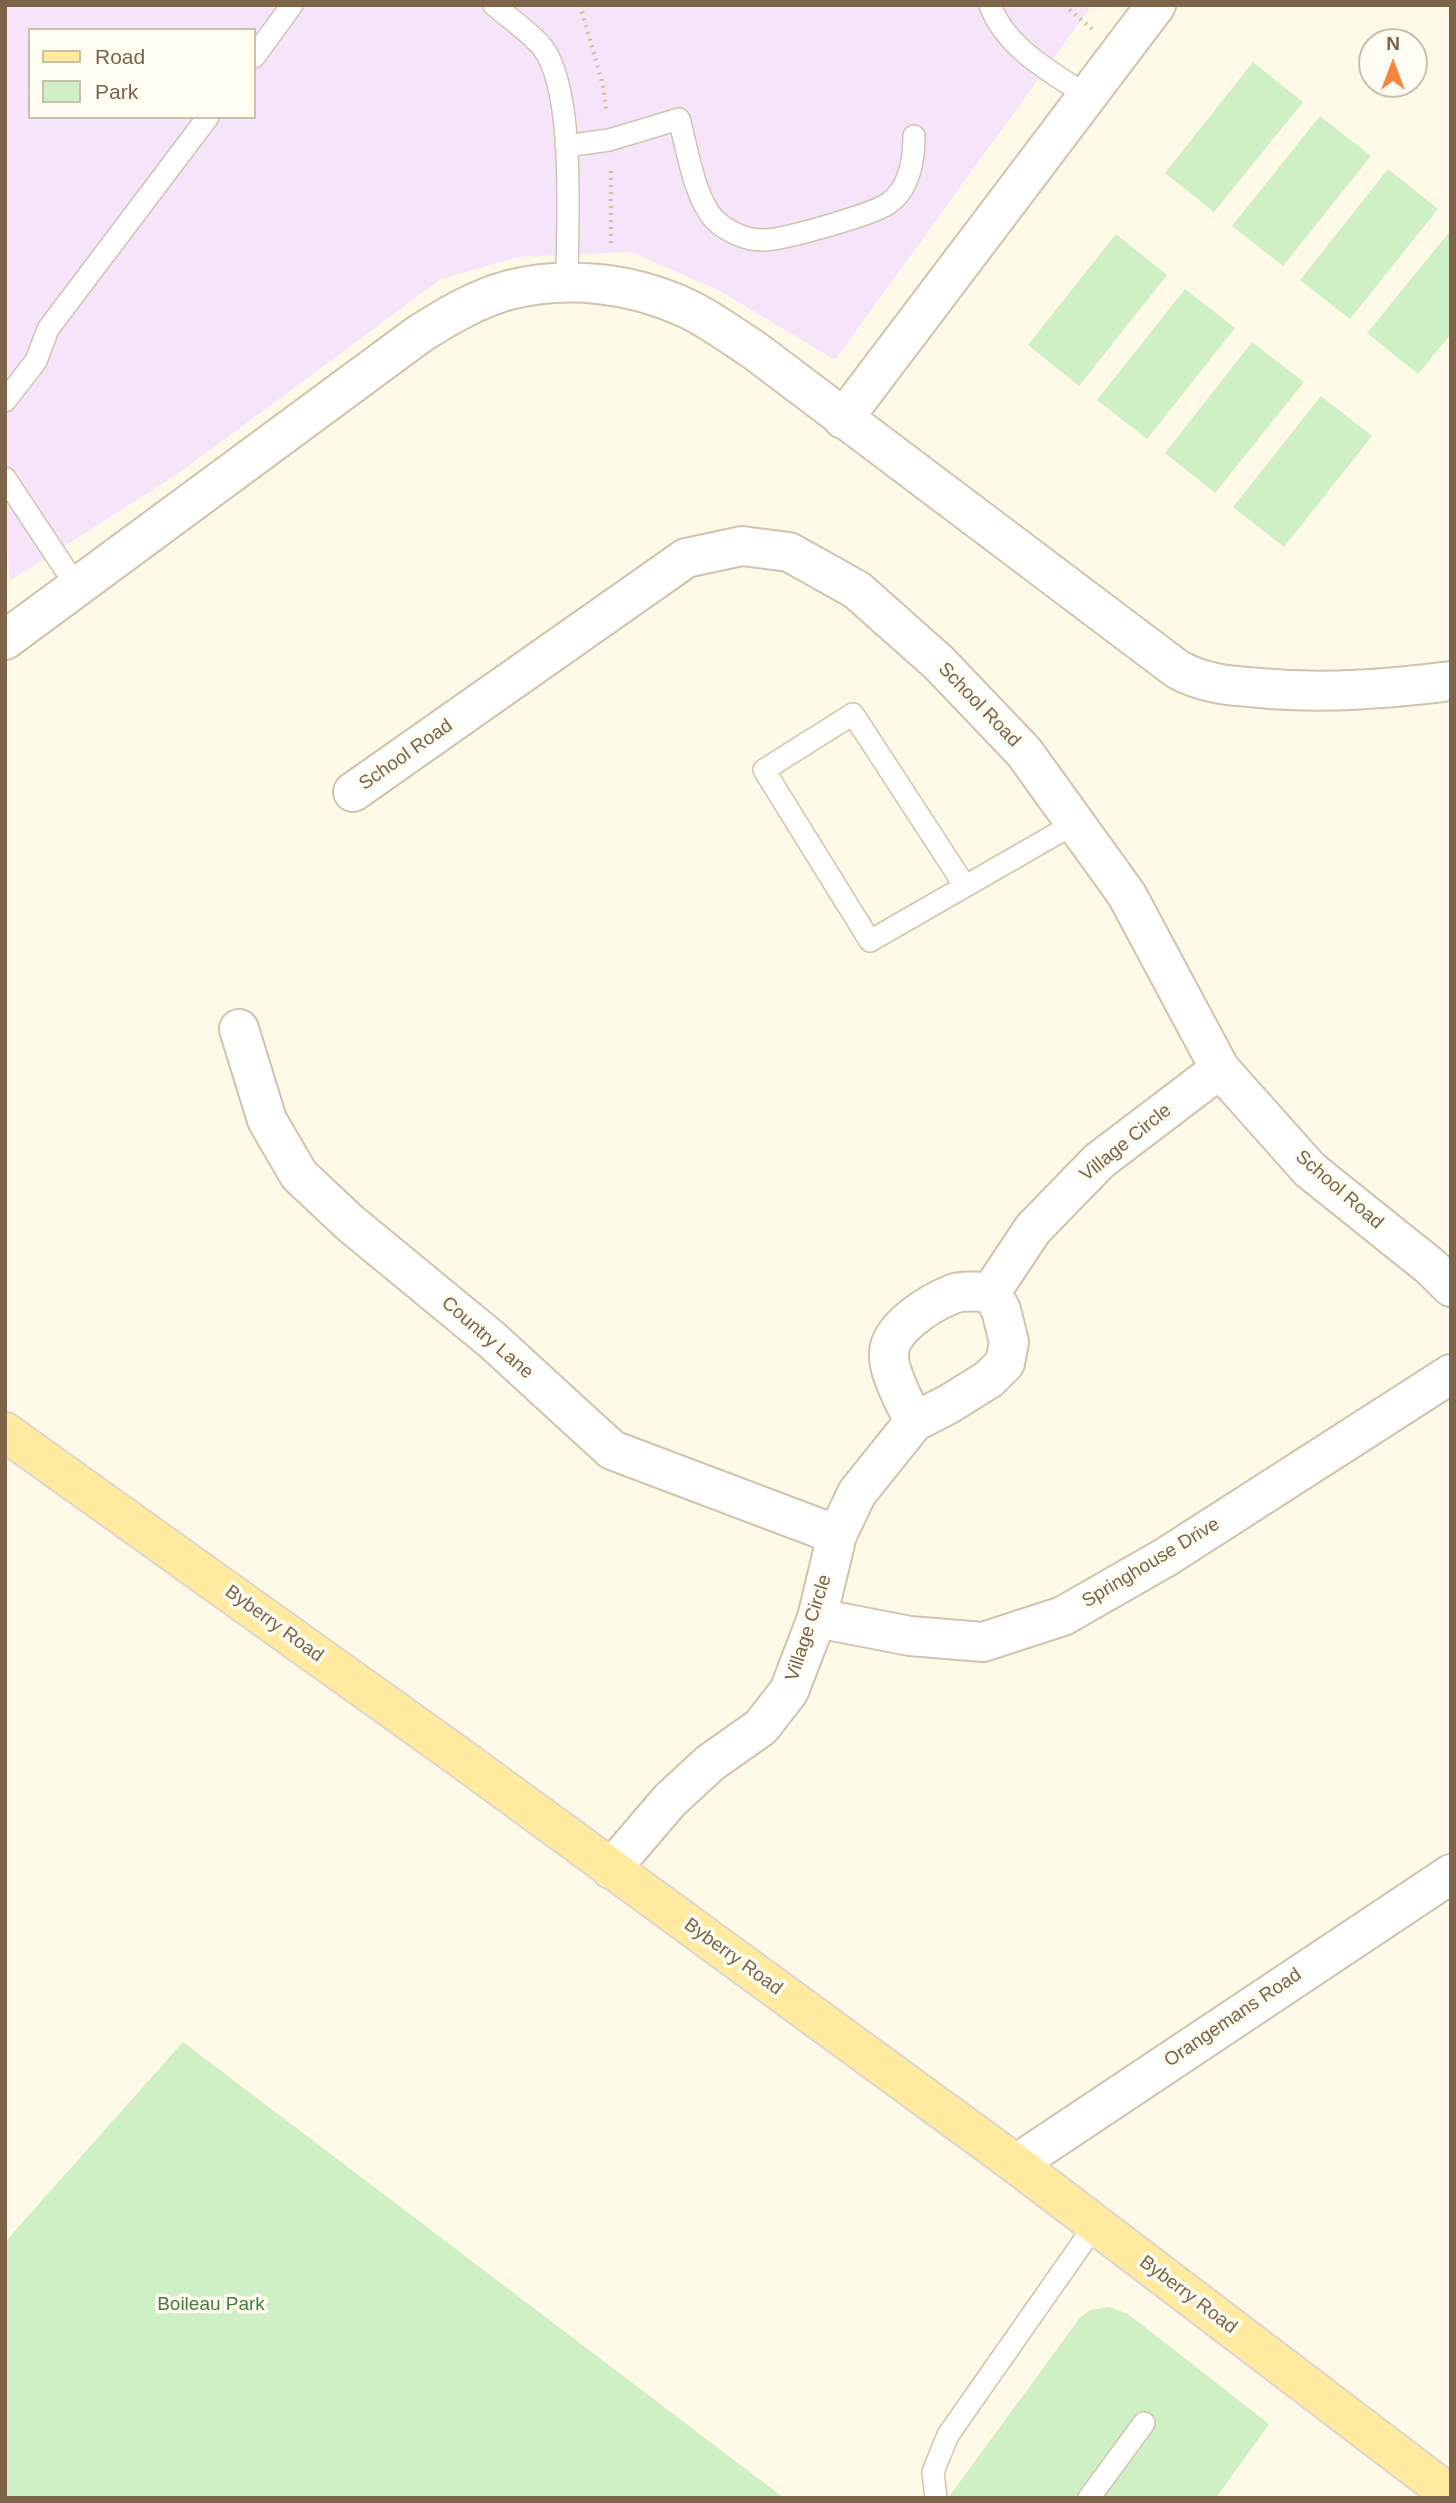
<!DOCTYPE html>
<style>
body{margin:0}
#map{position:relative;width:1456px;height:2503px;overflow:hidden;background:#fff9e8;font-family:Arial,sans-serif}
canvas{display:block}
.frame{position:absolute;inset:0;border:7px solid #7d6348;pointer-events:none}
.legend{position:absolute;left:28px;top:28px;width:228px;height:91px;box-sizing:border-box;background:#fffcf1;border:2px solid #cbbfad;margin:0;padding:9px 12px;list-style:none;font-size:21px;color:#7d6348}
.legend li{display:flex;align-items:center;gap:14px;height:35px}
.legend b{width:35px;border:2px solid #cbbfad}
.north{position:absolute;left:1358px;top:28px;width:70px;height:70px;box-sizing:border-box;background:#fffcf1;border:2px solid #cbbfad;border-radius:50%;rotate:0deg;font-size:19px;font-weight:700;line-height:28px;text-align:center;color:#7d6348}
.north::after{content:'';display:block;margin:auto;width:24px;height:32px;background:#f58541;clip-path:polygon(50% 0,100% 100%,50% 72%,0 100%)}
</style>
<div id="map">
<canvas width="1456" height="2503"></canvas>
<div class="frame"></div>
<ul class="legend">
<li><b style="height:9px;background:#ffea9f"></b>Road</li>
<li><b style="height:19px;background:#cfefc4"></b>Park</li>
</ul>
<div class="north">N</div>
</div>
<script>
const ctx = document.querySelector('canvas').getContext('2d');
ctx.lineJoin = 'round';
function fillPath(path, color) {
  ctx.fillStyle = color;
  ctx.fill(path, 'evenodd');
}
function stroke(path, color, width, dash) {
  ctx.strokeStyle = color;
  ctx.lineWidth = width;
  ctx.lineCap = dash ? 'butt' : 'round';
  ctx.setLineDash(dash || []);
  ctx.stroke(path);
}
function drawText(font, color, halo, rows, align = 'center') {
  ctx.font = font + ' Arial,sans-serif';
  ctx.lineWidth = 7;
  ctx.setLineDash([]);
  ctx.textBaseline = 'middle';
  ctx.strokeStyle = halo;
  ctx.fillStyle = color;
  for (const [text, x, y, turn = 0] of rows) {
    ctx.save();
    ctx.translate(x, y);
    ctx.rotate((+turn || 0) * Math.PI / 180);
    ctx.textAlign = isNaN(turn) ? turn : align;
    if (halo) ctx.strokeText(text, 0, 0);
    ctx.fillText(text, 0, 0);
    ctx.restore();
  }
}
const education = new Path2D(`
 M5 5H1092L835 360 720 291 631 252 519 257 441 279 182 471 10 581 5 531ZM30 30H254V117H30Z`);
const green = new Path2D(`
 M1253 62 1303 102 1214 212 1165 173Z
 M1320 116 1371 156 1283 266 1232 226Z
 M1388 169 1438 209 1350 319 1300 280Z
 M1451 230V334L1418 374 1367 333Z
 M1116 234 1167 275 1079 386 1028 345Z
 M1185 289 1235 328 1147 439 1097 400Z
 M1252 342 1304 382 1215 493 1165 453Z
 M1321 396 1372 436 1284 547 1233 507Z
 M183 2042 784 2498H5V2242Z
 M1109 2307 1128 2314 1269 2424 1216 2498H948L1079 2319 1090 2310Z`);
const path = new Path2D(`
 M580 5 603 85 606 110
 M1064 5 1092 29
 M611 171V247`);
const service = new Path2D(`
 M494 5C510 19 530 32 543 48 576 93 567 225 567 283
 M990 5C1006 49 1051 71 1087 96
 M254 57 292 5
 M566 146 609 140 679 119C687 147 694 197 714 219 726 231 745 240 762 240 780 241 875 214 889 203 910 188 914 160 914 136
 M5 401 36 361 48 329 208 117
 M5 478 77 587
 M965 886 853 714 764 770 870 941 1077 822
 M936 2498 933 2472 948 2435 1095 2225
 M1089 2498 1144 2423`);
const minor = new Path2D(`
 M843 419 1156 5
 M5 640 418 335C446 317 476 299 509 290 567 275 632 283 686 308 710 319 732 336 754 350L1177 669C1203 684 1231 686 1260 688 1325 694 1387 689 1451 681
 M353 792 686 558 742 546 789 552 857 590 939 663 1024 752 1127 895 1220 1069 1310 1170 1431 1267 1451 1287
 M239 1029 267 1120 299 1175 350 1223 492 1340 612 1450 837 1535
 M991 1292 1033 1229 1099 1161 1220 1069
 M914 1422C906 1404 889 1375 889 1356 887 1329 930 1303 953 1294 963 1290 979 1292 991 1292
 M817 1618 910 1636 983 1642 1063 1616 1166 1557 1451 1374
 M611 1869 670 1800 710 1763 761 1727 789 1691 817 1618 837 1535 857 1493 914 1422 949 1404 989 1379 1005 1363 1009 1342 1001 1310 991 1292
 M1016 2164 1451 1874`);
const primary = new Path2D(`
 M5 1432 458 1756 1016 2164 1451 2495`);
const streetNames = [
 ["School Road",979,705,46],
 ["School Road",406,755,-35],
 ["Village Circle",1126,1143,-39],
 ["School Road",1339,1190,41],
 ["Country Lane",487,1338,41],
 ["Springhouse Drive",1151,1563,-31],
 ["Byberry Road",274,1624,36],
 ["Village Circle",809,1628,-72],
 ["Byberry Road",733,1957,36],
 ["Orangemans Road",1233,2018,-34],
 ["Byberry Road",1188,2295,37]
];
const parkNames = [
 ["Boileau Park",211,2305]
];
fillPath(education, '#f6e4fb');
fillPath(green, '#cfefc4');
stroke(service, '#d3c3ac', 24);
stroke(minor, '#d3c3ac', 42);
stroke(primary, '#ddd6cf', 42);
stroke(path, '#ddc09e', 4.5, [2, 5]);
stroke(service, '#fff', 21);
stroke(minor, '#fff', 38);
stroke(primary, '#ffea9f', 38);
drawText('19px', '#7d6348', '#fffcf1', streetNames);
drawText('19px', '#457d3c', '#fffcf1', parkNames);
</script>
